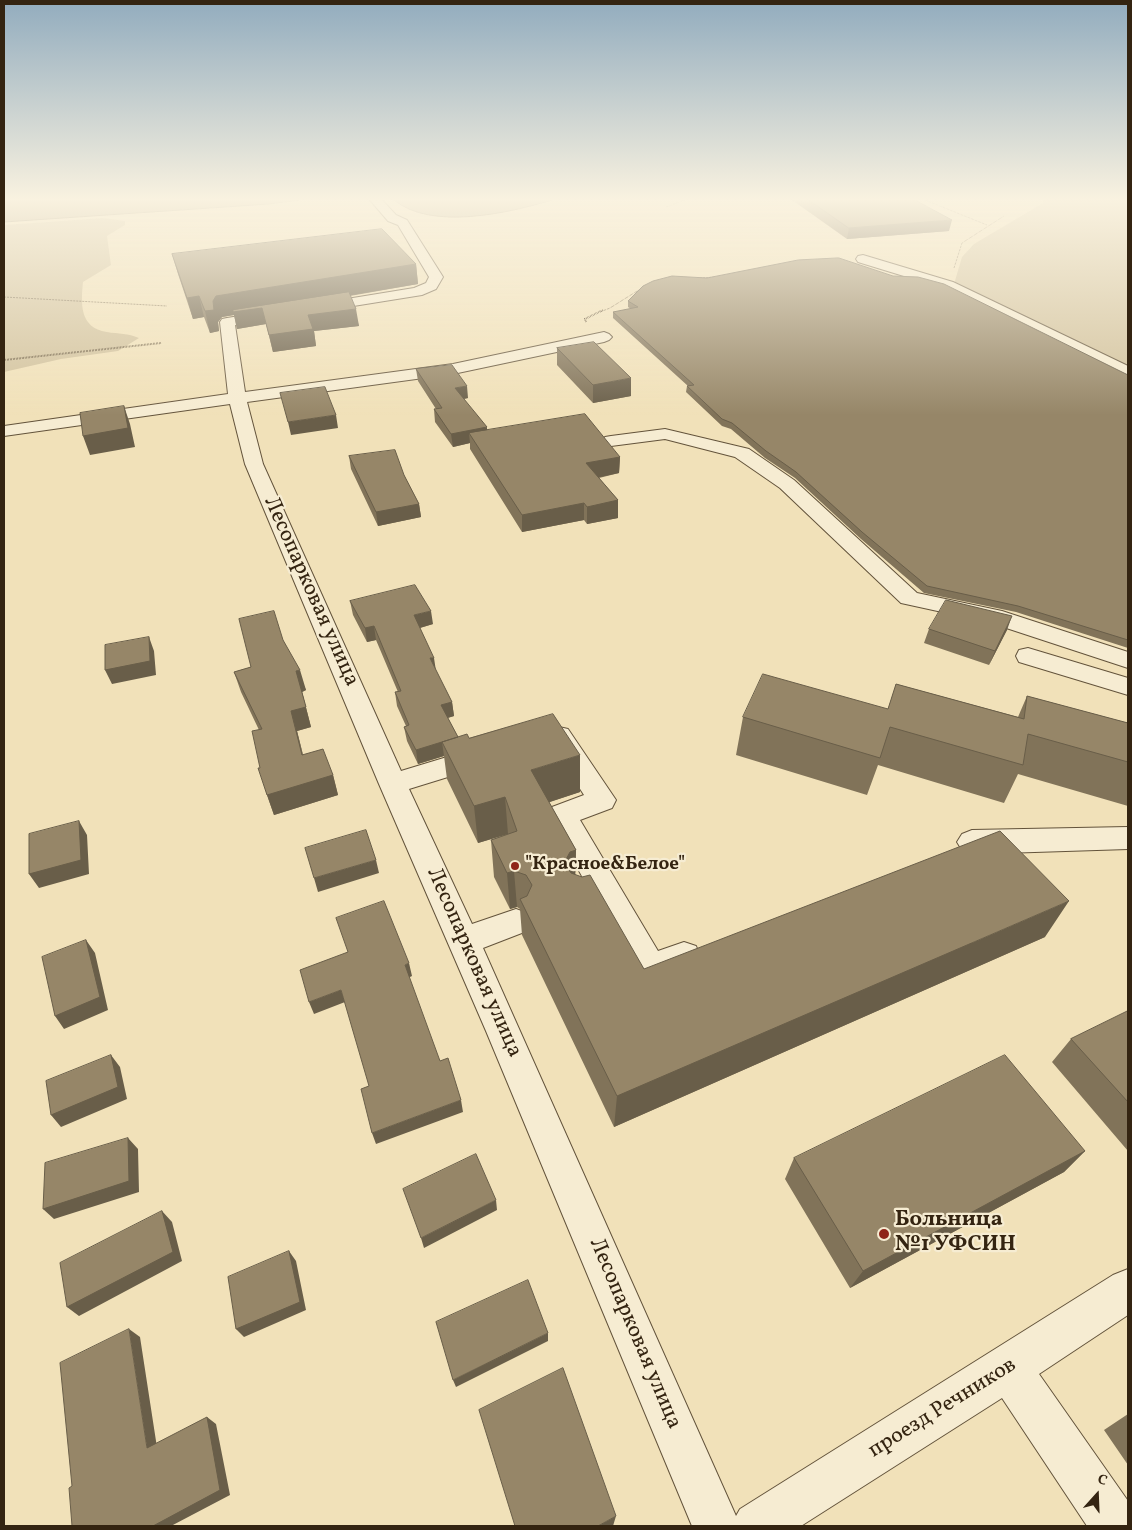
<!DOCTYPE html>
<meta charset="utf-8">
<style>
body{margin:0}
#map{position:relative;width:1132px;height:1530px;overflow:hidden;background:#f1e1b9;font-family:Vollkorn,serif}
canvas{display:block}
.frame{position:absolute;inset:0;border:5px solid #342411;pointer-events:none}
.north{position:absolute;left:1072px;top:1470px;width:50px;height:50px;-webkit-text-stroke:4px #f6ecd2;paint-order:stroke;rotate:20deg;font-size:14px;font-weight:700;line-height:20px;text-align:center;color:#342411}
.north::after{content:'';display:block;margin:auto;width:18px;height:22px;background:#342411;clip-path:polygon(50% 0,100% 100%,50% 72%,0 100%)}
</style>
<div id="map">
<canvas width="1132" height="1530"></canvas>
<div class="frame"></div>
<div class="north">С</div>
</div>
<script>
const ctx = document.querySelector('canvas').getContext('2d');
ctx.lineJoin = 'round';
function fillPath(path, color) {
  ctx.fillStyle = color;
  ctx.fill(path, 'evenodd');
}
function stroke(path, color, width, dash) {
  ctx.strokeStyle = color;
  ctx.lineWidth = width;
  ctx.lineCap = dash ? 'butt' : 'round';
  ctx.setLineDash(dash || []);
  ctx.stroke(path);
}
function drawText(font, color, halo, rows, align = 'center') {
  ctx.font = font + ' Vollkorn,serif';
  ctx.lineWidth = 4.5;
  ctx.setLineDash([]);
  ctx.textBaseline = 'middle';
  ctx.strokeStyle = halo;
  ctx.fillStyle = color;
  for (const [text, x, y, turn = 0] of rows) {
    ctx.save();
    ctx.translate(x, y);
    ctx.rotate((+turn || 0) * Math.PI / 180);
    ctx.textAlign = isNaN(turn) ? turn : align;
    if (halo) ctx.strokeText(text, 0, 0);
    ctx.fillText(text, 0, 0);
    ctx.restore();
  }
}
const green = new Path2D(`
 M1044 200H1128V369L954 284 962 257 974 244 1043 203Z
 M103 218 125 221V225L107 236 111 265 83 282C81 303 79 328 107 332 119 334 128 333 139 338L118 351 61 359 4 372V225Z`);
const water = new Path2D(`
 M4 200H299L269 204 4 222Z
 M394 200H552C509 213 431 231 394 200Z`);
const pathFar1 = new Path2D(`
 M925 200 987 225
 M666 207 685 200
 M954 268 962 243 1004 216
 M697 278 718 277
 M4 297 167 306
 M600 312 610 308 642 288`);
const path = new Path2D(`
 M586 322 585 319 603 310
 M4 360 161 343`);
const minor = new Path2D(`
 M370 200H382L396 215 407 220 443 277 436 289 422 295 316 312 311 311 309 308 311 305 316 304 414 288 426 283 429 277 398 225 388 221Z
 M863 255 953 282 1128 366V377L943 288 858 262 856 259 858 256Z
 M271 311 276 312 278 315 276 318 235 325 245 392 453 364 604 332 609 334 612 337 609 340 604 342 453 374 247 402 263 464 401 771 480 747 490 750 494 757 490 764 409 789 472 924 516 909 527 913 532 922 527 931 483 948 736 1516 740 1509 1113 1275 1128 1269V1315L1039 1374 1128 1501V1526H1087L1002 1398 801 1526H692L486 1031 379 784 245 464 230 404 4 436V426L228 394 220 322 222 319 227 318Z
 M665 429 749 449 794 480 917 593 1002 611 1128 652V668L988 622 901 603 780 488 735 457 665 439 611 446 605 445 602 441 605 437 611 436Z
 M1028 648 1128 678V695L1019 662 1016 656 1019 650Z
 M559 727 568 729 616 800 612 808 580 820 658 951 684 942 696 946 700 956 696 966 651 984 639 979 548 815 552 807 584 795 546 736 550 729Z
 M1128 827V849L972 854 962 850 957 842 962 834 972 830Z`);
const wall = new Path2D(`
 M792 200H915L949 231 847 239Z
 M172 254 416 264 418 284 350 296 359 326 314 331 316 346 273 352 266 324 237 329 234 315 222 317 218 322 219 331 210 333 204 317 193 319 178 274Z
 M628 301 1128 375V648L1016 612 924 593 861 539 795 478 765 458 731 429 722 426 686 392 687 386H688L613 318V312L631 309 628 307Z
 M557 348 631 396 593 403 557 365Z
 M416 369 468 398 464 399 487 430 620 457 619 473 599 478 618 500V518L587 524 584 520 522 532 470 449V443L453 447 435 422 434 409H436L418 381Z
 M349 456 404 475 419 504 421 517 378 526 351 469Z
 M350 601 433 624 420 628 435 669 452 702 454 716 448 718 458 737 469 738 580 792 549 802 576 850 575 875 644 969 1045 937 614 1127 522 935 520 909 517 907 510 909 494 877 491 840 508 834 478 843 447 779 444 756 418 764 407 741 404 727 406 726 397 706 395 692H398L376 640 367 642 353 615Z
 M929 629 1007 630 989 665 924 643Z
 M283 640 306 690 302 692 311 727 297 731 303 755 333 775 338 795 274 815 267 795 260 768 259 730 241 692 234 672 251 667Z
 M896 684 1018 717 1027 696 1128 723V806L1018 774 1004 803 878 765 867 795 736 755 743 717 888 709Z
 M1128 1011V1151L1052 1062 1071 1039Z
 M1085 1151 1064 1172 850 1288 785 1179 794 1158Z
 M1128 1414V1465L1104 1430Z`);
const shadedWall = new Path2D(`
 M952 220 949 231 847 239 849 228Z
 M416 264 418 284 263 310 266 324 237 329 234 315 222 317 218 322 219 331 210 333 205 311 216 296Z
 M199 296 204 317 193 319 187 298Z
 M356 309 359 326 314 331 316 346 273 352 269 335 308 315Z
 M631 378V396L593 403V385Z
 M467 386 468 398 456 400 455 388Z
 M124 406 130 424 135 447 90 455 83 436Z
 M336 415 338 428 291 435 288 422Z
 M487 427V440L469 433 470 443 453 447 451 434Z
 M620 457 619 473 586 480V463Z
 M618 500V518L587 524V507Z
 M584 503V520L522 532V515Z
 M419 504 421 517 378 526 376 512Z
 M431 611 433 624 416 629 414 615Z
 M1012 616 1007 630 989 665 995 651Z
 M374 626 376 640 367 642 365 628Z
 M149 637 154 651 156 675 112 684 105 670Z
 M430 658H434L436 671Z
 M300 670 306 690 302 692 311 727 297 731 308 775 291 711 296 671Z
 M452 702 454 716 443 719 441 705Z
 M442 742 444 756 418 764 416 750Z
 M580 755V792L532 808 531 770Z
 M333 775 338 795 274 815 267 795Z
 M505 797 508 834 478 843 474 806Z
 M79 821 87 835 89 874 39 888 29 874Z
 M576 850 575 886 564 863 570 852Z
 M376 860 379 873 318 892 314 878Z
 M514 871 517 907 510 909 507 873Z
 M1069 901 1045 937 614 1127 617 1096Z
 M86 940 95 953 108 1010 64 1029 55 1016Z
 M409 963 412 976 408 978 405 965Z
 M341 990 345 1002 314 1014 309 1002Z
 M111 1055 120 1067 127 1099 61 1127 51 1115Z
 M461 1100 463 1112 376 1144 372 1133Z
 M128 1138 138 1149 139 1192 54 1219 43 1209Z
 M1085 1151 1064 1172 850 1288 863 1271Z
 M496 1200 497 1210 424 1248 421 1238Z
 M162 1211 172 1222 182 1261 79 1316 67 1307Z
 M289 1251 296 1261 306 1310 244 1337 236 1329Z
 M129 1329 140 1337 158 1454 147 1448Z
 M548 1333V1341L456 1387 453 1380Z
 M207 1417 216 1424 230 1495 171 1526H153Z
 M616 1516 613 1526H598Z`);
const building = new Path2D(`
 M809 200H915L952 220 849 228Z
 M382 229 416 264 216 296 213 301 214 310 205 311 199 296 187 298 172 254Z
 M839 258 893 276 918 277 944 284 1128 375V640L1018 606 927 586 862 532 796 472 766 451 732 423 722 419 687 386 694 385 613 312 638 307 628 301 643 286 653 281 672 276 707 278 798 260Z
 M349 292 356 309 308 315 313 329 269 335 262 308 233 312V310Z
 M594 342 631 378 593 385 557 348Z
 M452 365 467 386 455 388 487 427 451 434 434 409 442 408 416 369Z
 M325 387 336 415 288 422 280 393Z
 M124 406 128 428 83 436 80 413Z
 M585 414 620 457 586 463 618 500 587 507 584 503 522 515 469 433Z
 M395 450 404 475 419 504 376 512 349 456Z
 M415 585 431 611 414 615 434 658H430L452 702 441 705 458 737 416 750 404 727 409 725 395 692 401 691 374 626 365 628 350 601Z
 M946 600 1012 616 995 651 929 629Z
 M274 611 283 640 300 670 296 671 306 707 291 711 302 755 323 749 333 775 267 795 258 768H260L252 731 262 729 234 672 251 667 239 619Z
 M149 637 150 661 105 670V645Z
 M763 674 888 709 896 684 1024 719 1027 696 1128 723V762L1028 734 1023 765 890 727 880 758 743 717Z
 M553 714 580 755 531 770 576 850 570 852 564 863 571 873 582 877 590 875 644 969 1000 831 1069 901 617 1096 520 899 527 896 532 885 526 875 514 871 507 873 491 840 517 831 505 797 474 806 442 742 467 734 469 738Z
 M79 821 81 860 29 874V834Z
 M366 830 376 860 314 878 305 848Z
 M384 901 409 963 405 965 440 1061 448 1058 461 1100 372 1133 361 1089 369 1086 341 990 309 1002 300 970 348 952 336 918Z
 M86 940 100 997 55 1016 42 957Z
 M1128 1011V1102L1071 1039Z
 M111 1055 118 1087 51 1115 46 1081Z
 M1005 1055 1085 1151 863 1271 794 1158Z
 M128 1138 129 1181 43 1209 45 1163Z
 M476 1154 496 1200 421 1238 403 1189Z
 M162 1211 173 1252 67 1307 60 1263Z
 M289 1251 300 1302 236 1329 228 1277Z
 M528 1280 548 1333 453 1380 436 1322Z
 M129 1329 147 1448 207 1417 220 1490 153 1526H72L69 1488 72 1486 60 1363Z
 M563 1368 616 1516 598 1526H515L479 1410Z`);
const markers = [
 [515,866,5,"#8f2418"],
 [884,1234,6,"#8f2418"]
];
const poiNames = [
 ["\"Красное&Белое\"",525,866]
];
const nearStreetnames = [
 ["Лесопарковая улица",310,592,66],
 ["Лесопарковая улица",473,963,66],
 ["Лесопарковая улица",634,1334,67],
 ["проезд Речников",943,1409,-32]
];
const nearPoinames = [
 ["Больница",895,1221],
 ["№1 УФСИН",895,1246]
];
fillPath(green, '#d1c19c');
fillPath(water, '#b1a180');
stroke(water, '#7f6f54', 1);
stroke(minor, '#63533b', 2);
stroke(pathFar1, '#342411', 1, [0.5, 1]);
stroke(path, '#342411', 2, [0.5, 1]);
fillPath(minor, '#f6ecd2');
fillPath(wall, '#817359');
fillPath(shadedWall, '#695e49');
fillPath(building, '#968668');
stroke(building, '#695e49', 1);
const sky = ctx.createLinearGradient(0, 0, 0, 415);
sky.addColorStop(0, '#92acbe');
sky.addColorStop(0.48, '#f9f2e0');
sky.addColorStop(1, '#f9f2e000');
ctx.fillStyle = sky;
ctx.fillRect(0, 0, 1132, 415);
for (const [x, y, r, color] of markers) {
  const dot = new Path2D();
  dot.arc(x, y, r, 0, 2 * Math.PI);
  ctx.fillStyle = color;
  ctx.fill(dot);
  stroke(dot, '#f6ecd2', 2);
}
drawText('bold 19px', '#342411', '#f6ecd2', poiNames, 'left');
drawText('22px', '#342411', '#f6ecd2', nearStreetnames);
drawText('bold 22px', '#342411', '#f6ecd2', nearPoinames, 'left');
</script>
